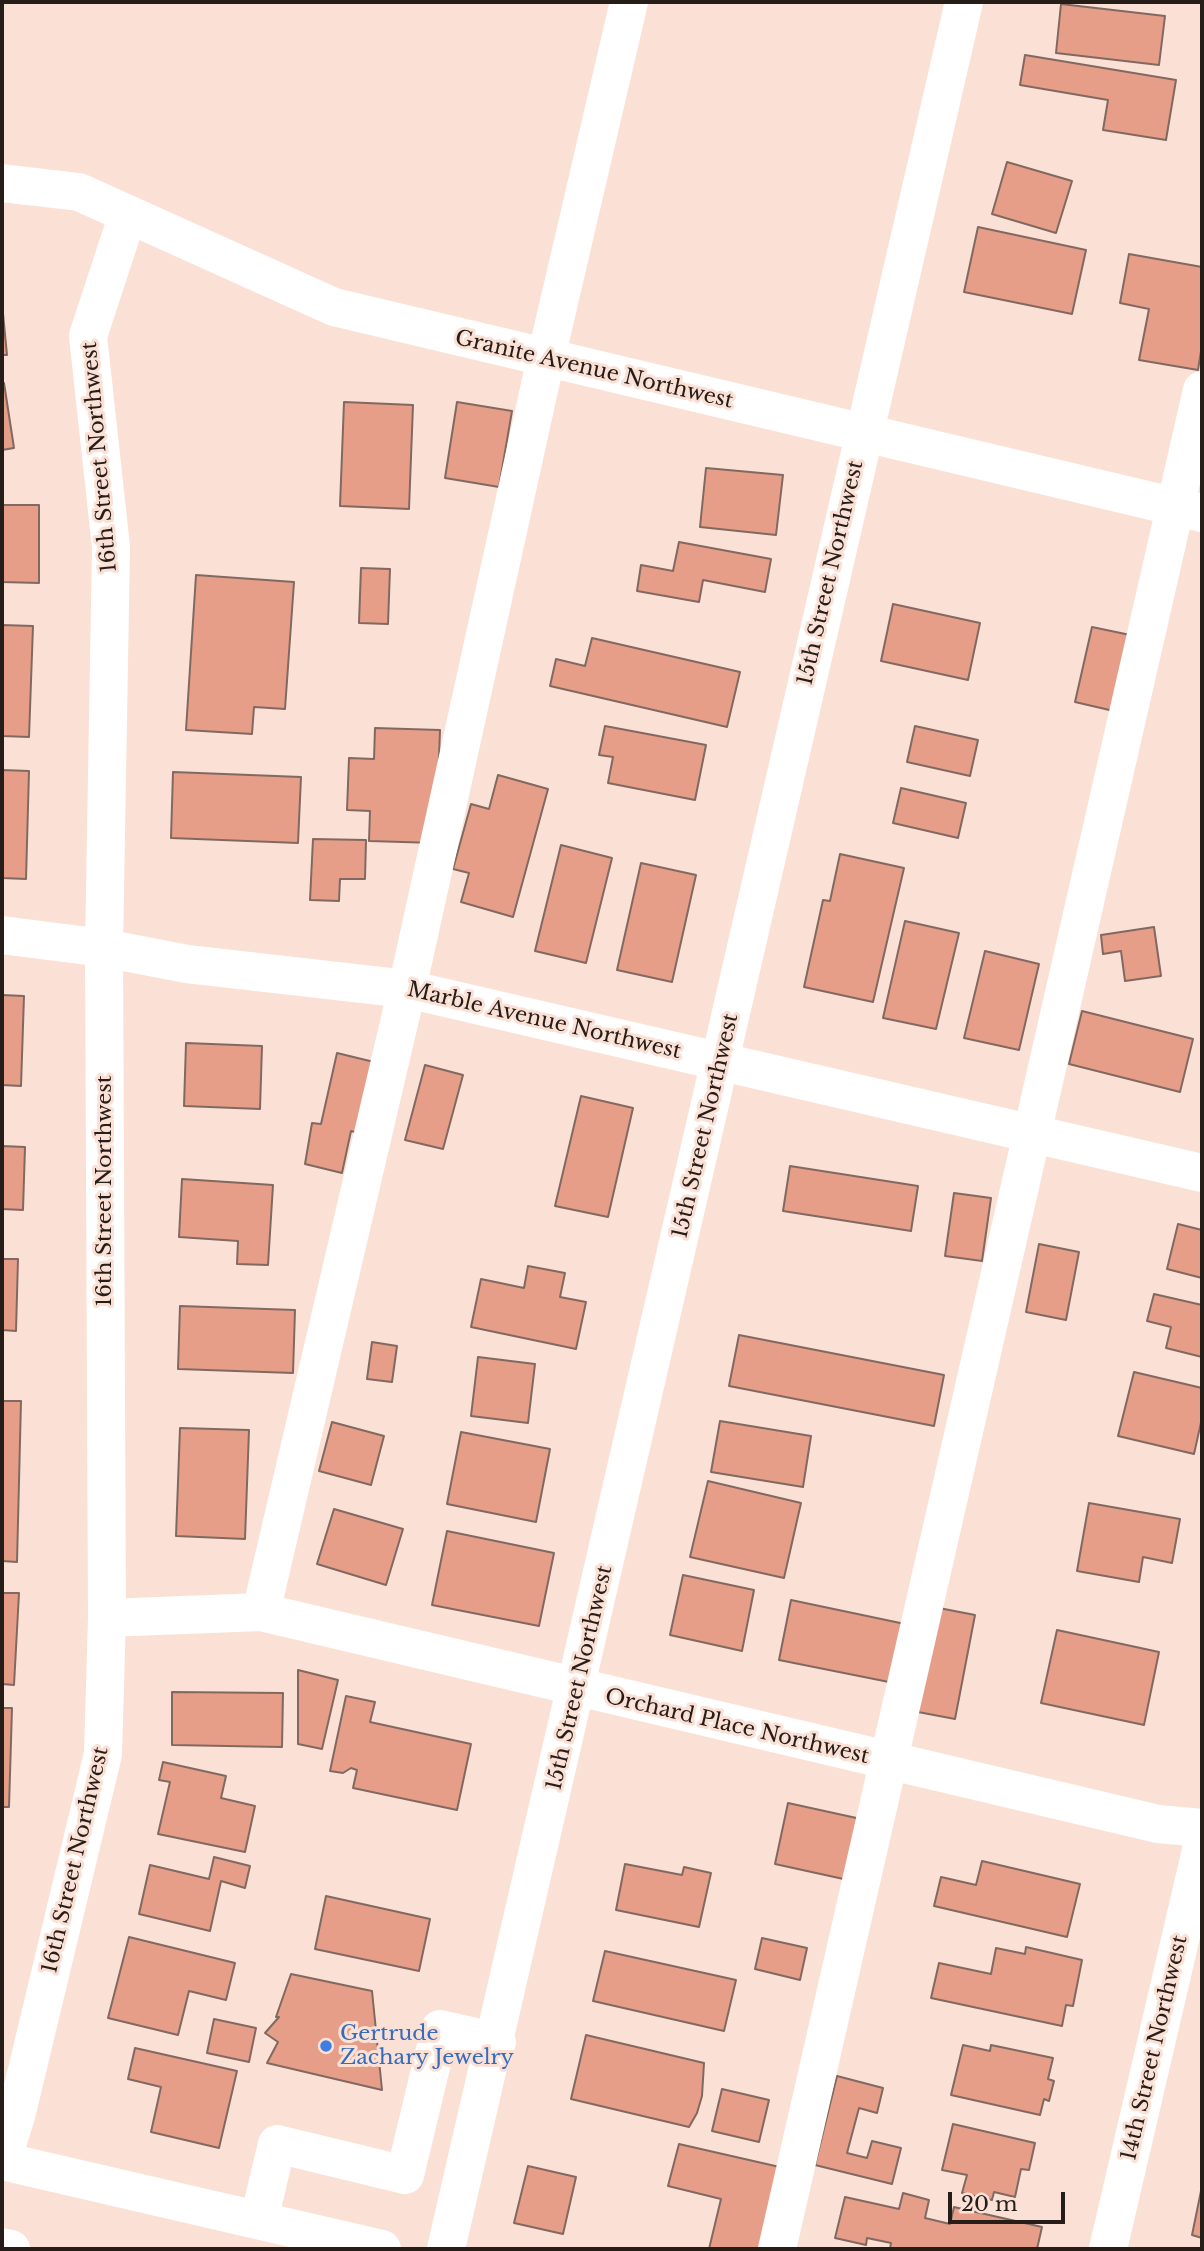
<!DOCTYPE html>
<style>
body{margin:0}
#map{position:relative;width:1204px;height:2251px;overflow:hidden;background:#fbe1d5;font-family:"Libre Baskerville",serif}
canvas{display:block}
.frame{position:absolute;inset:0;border:4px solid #261d19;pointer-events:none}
.scale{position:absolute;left:948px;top:2192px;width:117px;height:32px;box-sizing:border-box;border:4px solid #261d19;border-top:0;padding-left:9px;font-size:21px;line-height:24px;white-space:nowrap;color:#261d19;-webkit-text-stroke:5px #fbe1d5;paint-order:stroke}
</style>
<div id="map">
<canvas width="1204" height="2251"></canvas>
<div class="frame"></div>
<div class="scale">20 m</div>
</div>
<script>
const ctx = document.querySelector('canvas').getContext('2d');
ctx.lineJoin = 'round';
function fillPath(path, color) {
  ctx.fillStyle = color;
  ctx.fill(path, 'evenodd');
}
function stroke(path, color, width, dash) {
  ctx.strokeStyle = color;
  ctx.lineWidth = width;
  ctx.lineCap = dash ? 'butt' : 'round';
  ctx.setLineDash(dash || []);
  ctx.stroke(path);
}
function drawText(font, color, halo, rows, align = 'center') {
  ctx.font = font + ' "Libre Baskerville",serif';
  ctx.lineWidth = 6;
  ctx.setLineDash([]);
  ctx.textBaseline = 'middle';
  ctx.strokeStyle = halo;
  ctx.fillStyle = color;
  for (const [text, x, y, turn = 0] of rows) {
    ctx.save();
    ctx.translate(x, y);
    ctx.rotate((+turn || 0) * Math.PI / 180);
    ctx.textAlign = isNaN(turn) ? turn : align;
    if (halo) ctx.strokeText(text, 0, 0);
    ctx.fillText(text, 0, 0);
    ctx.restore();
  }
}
const building = new Path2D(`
 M1061 4 1165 16 1159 65 1056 53Z
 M1025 55 1176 80 1166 140 1103 130 1108 100 1020 85Z
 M1007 162 1072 181 1056 233 992 214Z
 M978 227 1086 250 1072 314 964 292Z
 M1129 254 1202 267V345L1198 370 1139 360 1149 309 1120 303Z
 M2 303 7 355H2Z
 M4 383 14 448 2 450V384Z
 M344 402 413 405 409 509 340 506Z
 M457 402 512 411 499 487 445 478Z
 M706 468 783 475 776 535 700 527Z
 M2 505H39V583L2 582Z
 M679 542 771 559 765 592 703 580 699 602 637 591 641 565 673 571Z
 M361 568 390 569 388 624 359 623Z
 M196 575 294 582 285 709 254 707 252 734 186 730Z
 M893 604 980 623 968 680 881 661Z
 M2 625 33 626 29 737 2 736Z
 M1092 627 1135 636 1118 712 1075 702Z
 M592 638 740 672 727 727 550 686 556 659 585 666Z
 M605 726 706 745 695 800 608 783 613 757 599 755Z
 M915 726 978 740 970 776 907 762Z
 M375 728 440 730 436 843 369 841 370 811 347 810 349 758 374 759Z
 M2 770 29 771 26 879 2 878Z
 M173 772 301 777 298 843 171 838Z
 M498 775 548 789 513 917 461 902 469 873 453 869 471 804 489 809Z
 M901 788 966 803 958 838 893 823Z
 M313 839 366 840 365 879H340L339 901 310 900Z
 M561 845 612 858 586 963 535 951Z
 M840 854 904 868 873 1002 804 987 823 900 830 901Z
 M641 863 696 875 672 982 617 970Z
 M905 921 959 933 936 1029 883 1018Z
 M1154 927 1161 976 1125 981 1121 951 1103 954 1101 935Z
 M985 951 1039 964 1019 1050 964 1038Z
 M2 995 24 996 21 1086 2 1085Z
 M1082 1011 1193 1039 1180 1092 1069 1064Z
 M186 1043 262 1046 260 1109 184 1106Z
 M337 1053 374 1062 359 1133 351 1131 342 1173 305 1164 312 1123 321 1124Z
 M425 1065 463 1075 443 1149 405 1140Z
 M581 1096 633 1108 608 1217 555 1206Z
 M2 1146 25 1147 23 1210 2 1209Z
 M790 1166 918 1186 911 1231 783 1211Z
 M182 1179 273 1185 268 1265 237 1264 238 1241 179 1237Z
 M954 1193 991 1198 982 1261 945 1256Z
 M1178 1224 1202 1230V1278L1167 1269Z
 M1039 1244 1079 1252 1066 1320 1026 1312Z
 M2 1259H18L16 1331 2 1330Z
 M528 1266 565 1273 560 1297 586 1302 576 1349 471 1327 481 1279 524 1288Z
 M1154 1294 1202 1305V1357L1166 1348 1171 1327 1147 1321Z
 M180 1306 295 1310 293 1373 178 1369Z
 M739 1335 944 1375 934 1426 729 1386Z
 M372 1342 397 1346 392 1382 367 1379Z
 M478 1357 535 1364 528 1423 471 1416Z
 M1134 1372 1202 1388V1418L1194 1454 1118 1436Z
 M2 1401H21L17 1562 2 1561Z
 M720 1421 811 1436 803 1487 711 1472Z
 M332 1422 384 1436 371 1485 319 1471Z
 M180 1428 249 1430 245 1539 176 1536Z
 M461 1432 550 1449 536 1522 447 1504Z
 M708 1481 801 1503 784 1578 690 1557Z
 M1089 1503 1180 1519 1172 1563 1143 1557 1139 1582 1077 1571Z
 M334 1509 403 1529 386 1585 317 1564Z
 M447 1531 554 1553 539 1626 432 1605Z
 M683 1575 754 1590 742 1651 670 1635Z
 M2 1593H19L14 1685 2 1684Z
 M791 1600 905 1624 894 1683 779 1660Z
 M939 1608 975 1615 955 1719 918 1712Z
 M1057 1630 1159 1652 1144 1725 1041 1703Z
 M298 1670 338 1680 322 1749 298 1744Z
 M172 1692 283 1693 282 1747 172 1745Z
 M346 1696 375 1702 370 1722 471 1744 457 1810 353 1788 357 1770 351 1768 343 1773 330 1771Z
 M2 1708H12L9 1807H2Z
 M163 1762 226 1776 221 1798 255 1806 245 1852 158 1834 170 1782 159 1780Z
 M788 1803 861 1819 848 1880 775 1864Z
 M214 1857 250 1866 245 1888 221 1881 210 1931 139 1914 150 1865 209 1879Z
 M982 1861 1080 1884 1067 1937 934 1906 941 1877 976 1885Z
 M625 1864 682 1875 684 1867 711 1873 699 1927 616 1910Z
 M326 1896 430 1919 419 1971 315 1949Z
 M129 1937 235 1963 226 2000 189 1991 178 2035 108 2018Z
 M762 1938 807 1948 800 1980 755 1969Z
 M1026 1947 1082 1960 1073 2006 1066 2005 1062 2026 931 1998 939 1963 991 1974 996 1948 1025 1954Z
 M605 1951 736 1980 724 2031 593 2001Z
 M291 1974 372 1991 382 2090 267 2063 278 2042 265 2033 279 2017H276Z
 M214 2019 256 2028 249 2062 207 2053Z
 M586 2035 704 2063 702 2096 697 2113 689 2127 571 2099Z
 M963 2045 990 2051 991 2045 1053 2058 1048 2079 1054 2081 1049 2101 1044 2099 1040 2115 951 2095Z
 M135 2048 237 2071 219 2148 151 2132 161 2087 128 2079Z
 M837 2076 883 2088 877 2113 859 2108 847 2153 867 2158 872 2141 901 2148 892 2184 815 2165Z
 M722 2089 769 2100 759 2142 712 2131Z
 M953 2124 1035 2143 1029 2170 1021 2169 1015 2197 994 2192 992 2200 962 2193 967 2175 942 2170Z
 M679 2144 784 2168 766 2249H709L721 2199 668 2186Z
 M528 2166 576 2177 563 2234 514 2223Z
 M1202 2186V2238L1192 2235Z
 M903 2193 929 2200 925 2218 950 2224 954 2207 1042 2227 1037 2249H890L891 2243 867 2238 866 2245 835 2238 845 2197 899 2209Z`);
const minor = new Path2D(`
 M2 183 79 192 334 307 1202 513
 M2 935 104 948 187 964 407 989 1202 1173
 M261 1612 407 989 546 358 629 2
 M107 1618 261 1612 1158 1824 1202 1828
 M2 2160 16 2116 103 1754 107 1618 104 948 111 547 88 336 127 217
 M259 2220 277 2144 405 2175 440 2029 497 2042
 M446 2249 964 2
 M777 2249 1202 390
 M1108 2249 1202 1846`);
const major = new Path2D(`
 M2 2161 382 2249
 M2 2247 11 2249`);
const markers = [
 [326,2046,7,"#3f7fe0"]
];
const streetNames = [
 ["Granite Avenue Northwest",594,370,13],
 ["16th Street Northwest",100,457,-95],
 ["15th Street Northwest",831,573,-77],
 ["Marble Avenue Northwest",544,1021,13],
 ["15th Street Northwest",706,1126,-77],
 ["16th Street Northwest",105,1191,-90],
 ["15th Street Northwest",580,1678,-77],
 ["Orchard Place Northwest",737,1727,13],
 ["16th Street Northwest",76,1860,-77],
 ["14th Street Northwest",1155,2048,-77]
];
const shopNames = [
 ["Gertrude",340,2034],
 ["Zachary Jewelry",340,2058]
];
fillPath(building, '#e69e89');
stroke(building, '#816962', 2);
stroke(minor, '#fff', 38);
stroke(major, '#fff', 38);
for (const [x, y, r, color] of markers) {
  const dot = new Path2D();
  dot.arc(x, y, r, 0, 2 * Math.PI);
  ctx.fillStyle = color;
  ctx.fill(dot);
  stroke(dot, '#fbe1d5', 2.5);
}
drawText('21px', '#261d19', '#fbe1d5', streetNames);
drawText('21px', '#366cbe', '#fbe1d5', shopNames, 'left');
</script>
